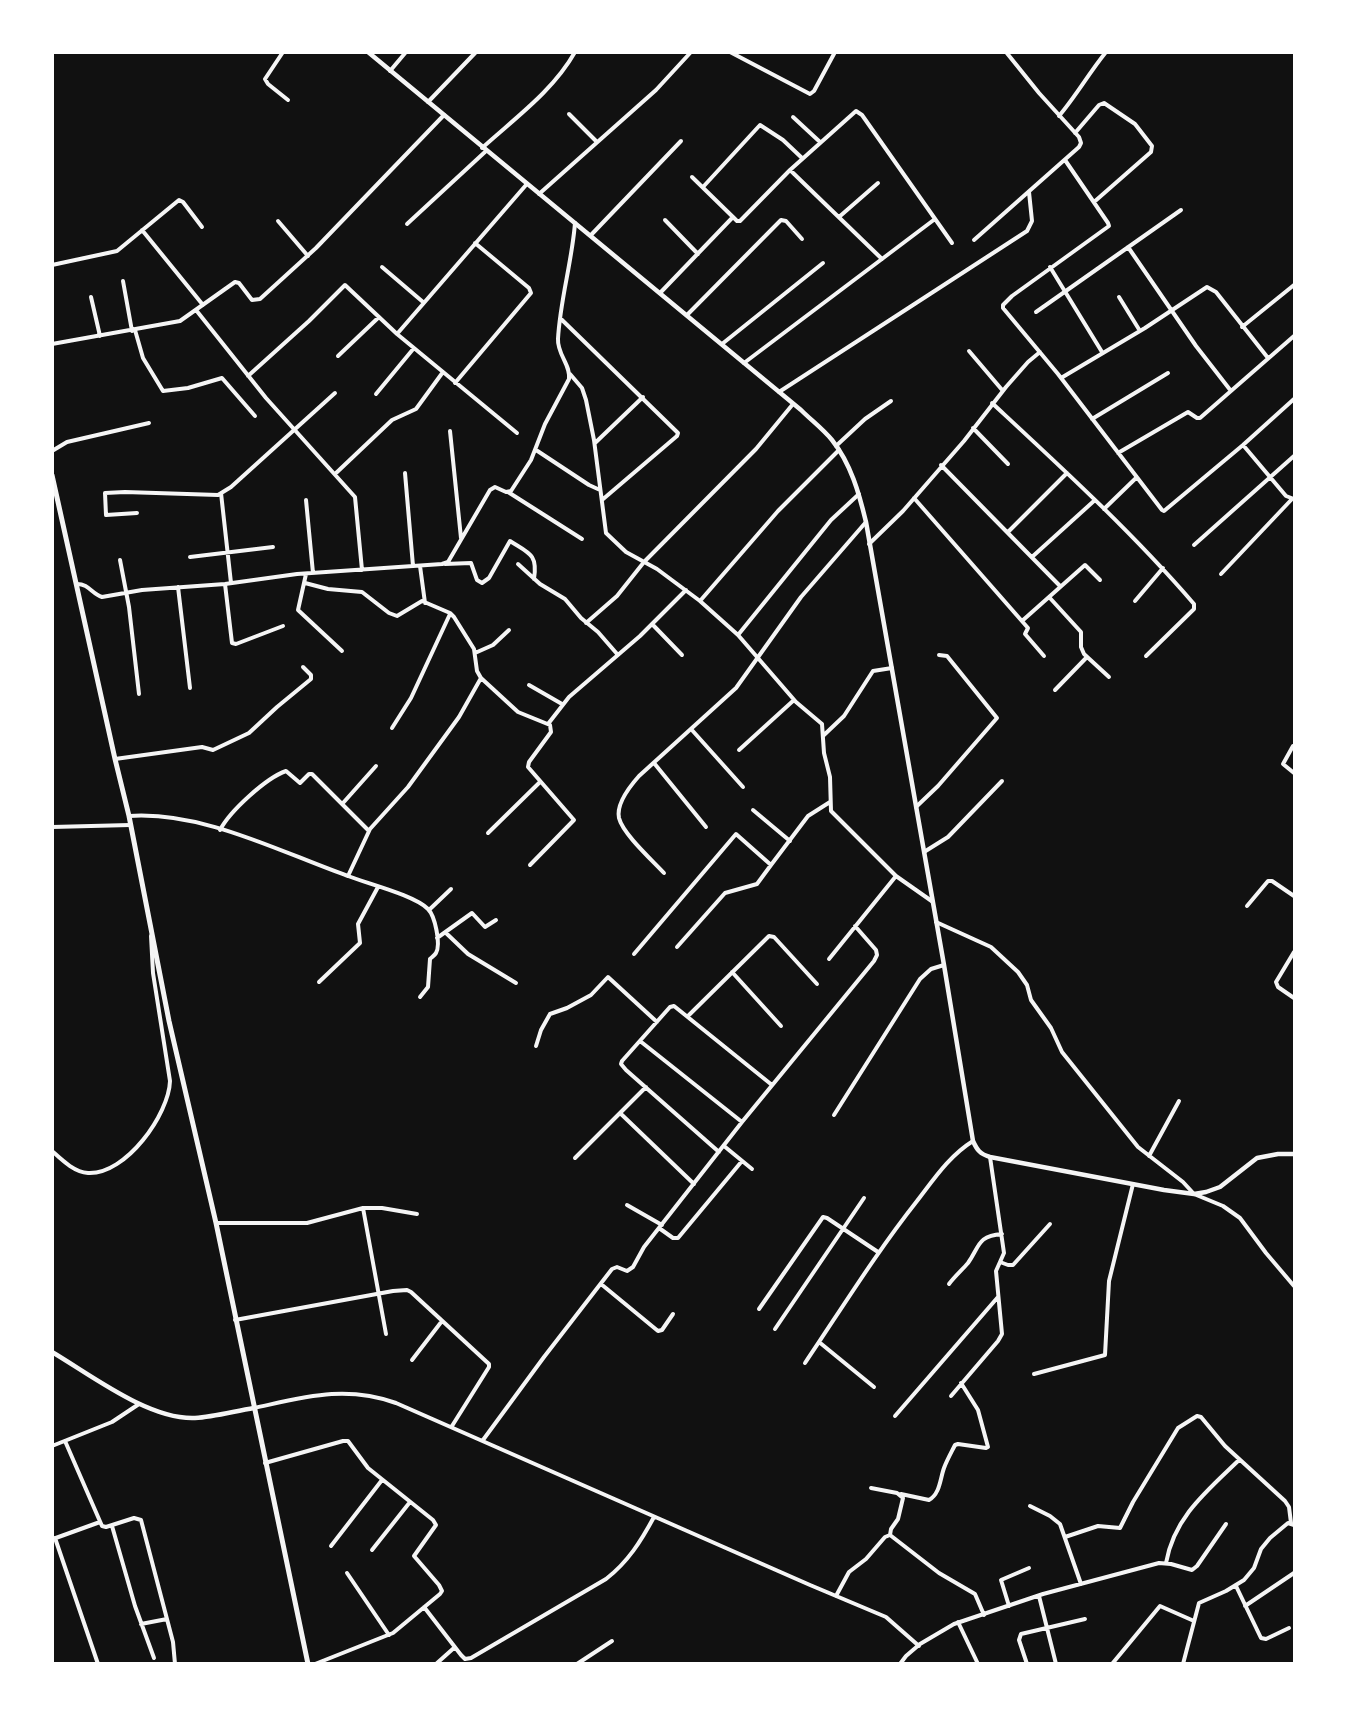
<!DOCTYPE html>
<style>
body{margin:0}
#map{position:relative;width:1347px;height:1716px;overflow:hidden;background:#111;font-family:"Sofia Sans Condensed",sans-serif}
canvas{display:block}
.frame{position:absolute;inset:0;border:54px solid #fff;pointer-events:none}
</style>
<div id="map">
<canvas width="1347" height="1716"></canvas>
<div class="frame"></div>
</div>
<script>
const ctx = document.querySelector('canvas').getContext('2d');
ctx.lineJoin = 'round';
function stroke(path, color, width, dash) {
  ctx.strokeStyle = color;
  ctx.lineWidth = width;
  ctx.lineCap = dash ? 'butt' : 'round';
  ctx.setLineDash(dash || []);
  ctx.stroke(path);
}
const minor = new Path2D(`
 M283 52 265 79 268 84 288 100
 M730 52 810 94 814 91 835 52
 M390 71 406 52
 M428 102 476 52
 M569 114 597 142
 M1059 116C1076 96 1089 73 1106 52
 M793 117 820 142
 M1075 133 1099 105 1104 103 1135 124 1152 146 1151 152 1094 202
 M482 148C515 118 553 91 575 52
 M1065 160 1108 223 1109 226 1012 296 1003 305V308L1058 374 1162 510 1164 511 1243 445 1294 399
 M790 170 882 259
 M692 177 733 217
 M703 187 760 125 783 140 802 158
 M539 194 656 90 691 52
 M839 217 878 183
 M665 220 698 254
 M278 221 308 256
 M407 224 486 151
 M142 230 203 305
 M591 235 681 141
 M974 240 1079 147 1081 143 1079 137 1039 93 1006 52
 M1128 247 1196 346 1231 391
 M52 265 117 251 179 200 183 202 202 227
 M382 267 423 302
 M1050 267 1102 352
 M123 281 132 331
 M660 293 733 217 737 221H740L790 170 856 111 862 115 952 243
 M91 297 100 336
 M1119 297 1140 331
 M196 310 266 398 355 497 362 570
 M1036 312 1181 210
 M687 315 781 220 786 221 802 239
 M560 318 678 433 677 436 602 500
 M1242 327 1294 285
 M135 330 143 358 163 391 188 388 222 378 255 416
 M397 334 526 185
 M52 344 180 321 235 282 239 283 252 300 260 299 316 248 444 115
 M722 344 823 263
 M969 351 1003 391
 M338 356 379 317
 M744 363 935 219
 M570 374 582 388 586 400 594 440 606 533 626 552 657 569 700 601 738 635 796 702 822 724 824 753 830 777 831 811 896 876 933 902
 M248 376 309 321 345 285 397 334 517 433
 M1061 378 1145 328 1207 287 1216 292 1268 358
 M455 383 531 293 529 288 475 243
 M779 392 1027 231 1032 221 1029 192
 M376 394 414 348
 M992 403C1062 468 1132 532 1194 604V609L1146 656
 M1092 419 1168 373
 M973 428 1008 464
 M450 431 461 538
 M595 443 643 397
 M1243 445 1286 496 1294 499
 M836 446 865 419 891 401
 M536 450 589 485 600 490
 M52 451 67 442 149 423
 M1118 453 1188 412 1197 418H1200L1294 336
 M941 465 1060 586
 M405 473 413 566
 M335 474 392 420 416 409 443 372
 M508 492 582 539
 M221 493 231 583
 M914 498 1028 628 1025 634 1044 656
 M306 500 313 573
 M1104 509 1136 478
 M137 513 106 515 105 493 125 492 218 495 231 487 335 393
 M1008 532 1067 473
 M869 544 903 511 964 441 1006 387 1028 362 1040 352
 M1194 545 1294 456
 M190 557 273 547
 M1032 557 1095 500
 M120 560 129 607 139 694
 M445 564 471 563 477 580 482 583 489 578 510 541C529 553 538 554 534 579
 M518 564 540 584 565 599 581 618 598 632 618 655
 M420 566 425 603
 M306 574 298 610 342 651
 M1221 574 1292 499
 M305 583 328 589 362 592 389 613 397 616 422 601 450 613 454 617 474 649 477 671 481 678 518 712 550 725 551 732 529 762 528 767 574 820 530 865
 M77 584C89 584 92 594 102 597L142 590 225 584 297 574 442 564 448 562 490 490 495 487 506 492 511 491 531 460 545 424 569 379C571 365 557 354 558 339 560 300 572 262 575 223
 M225 584 232 643 236 644 283 626
 M178 587 190 688
 M1049 597 1081 632V647L1084 654 1109 677
 M700 601 778 511 839 450
 M1135 601 1163 568
 M1022 621 1085 565 1100 580
 M586 623 617 596 644 562 756 449 793 404
 M652 624 682 655
 M738 635 831 520 859 494
 M475 653 493 645 509 630
 M529 685 562 704
 M1055 690 1087 657
 M548 724 569 697 640 636 686 590
 M392 728 411 698 450 614
 M691 729 743 787
 M824 735 844 716 873 671 892 668
 M1293 746 1283 764 1294 773
 M739 750 794 700
 M115 759 202 747 213 750 249 733 277 707 311 679V675L303 667
 M654 763 706 827
 M343 803 376 766
 M916 807 938 786 997 718 947 656 939 655
 M753 810 790 841
 M129 816C203 811 280 852 348 876 368 884 414 895 428 909 435 916 441 944 436 953 435 955 432 957 430 959L428 987 420 997
 M52 827 130 825
 M220 830C230 811 266 778 286 771L300 783 309 774H312L369 831
 M488 833 540 782
 M924 852 948 837 1002 781
 M664 873C652 860 623 834 619 818 616 804 631 785 639 776L736 688 801 597 866 522
 M348 876 370 829 408 787 459 717 481 678
 M1247 906 1268 881H1272L1294 896
 M429 910 451 889
 M936 922 991 947 1018 972 1027 985 1031 1000 1051 1028 1062 1052 1138 1147 1183 1182 1194 1194 1223 1206 1240 1218 1266 1253 1294 1286
 M446 933 468 954 516 983
 M437 938 472 913 485 927 496 920
 M677 947 725 893 757 884 771 865
 M1294 952 1276 982 1278 987 1294 998
 M634 954 736 834 771 865 808 816 830 802
 M829 959 896 876
 M732 972 781 1026
 M319 982 360 943 358 924 378 887
 M688 1016 769 936 774 937 817 984
 M640 1041 742 1122
 M536 1046 541 1030 550 1014 567 1008 591 995 608 977 657 1022
 M620 1113 694 1184
 M834 1115 920 979 931 969 944 965
 M724 1146 752 1169
 M52 1151C62 1160 74 1172 88 1173 126 1175 169 1114 170 1081L153 973 151 936
 M719 1152 626 1070 621 1064 622 1061 670 1007 674 1006 772 1085
 M1149 1156 1179 1101
 M575 1158 646 1087
 M627 1205 662 1225
 M363 1208 386 1334
 M216 1223H307L363 1208H382L417 1214
 M659 1228 673 1238H678L742 1161
 M1000 1262 1008 1265H1013L1050 1224
 M601 1284 658 1331 662 1330 673 1314
 M949 1284C955 1276 962 1270 968 1263 980 1246 977 1236 1002 1234
 M759 1309 823 1217 827 1218 878 1252
 M235 1320 393 1291 407 1290 411 1292 489 1364V1367L452 1426
 M775 1329 864 1198
 M819 1342 874 1387
 M412 1360 442 1321
 M805 1363C842 1308 876 1253 917 1201 934 1179 949 1156 973 1141
 M1034 1374 1105 1355 1109 1281 1133 1184
 M951 1396 998 1341 1002 1334 996 1271 1004 1253 990 1157
 M254 1408C305 1397 345 1385 396 1403L810 1585 886 1617 919 1646
 M895 1416 998 1297
 M483 1440 544 1357 612 1269 617 1267 627 1271 633 1267 644 1247 742 1122 874 961 877 955 876 950 855 926
 M65 1441 102 1526 106 1527 134 1518 141 1520 173 1642 175 1664
 M52 1446 112 1422 139 1404
 M265 1463 343 1441H348L368 1468 433 1520 436 1525 414 1556 439 1585 442 1591 440 1594 393 1633 315 1664
 M871 1488 897 1493 903 1498 898 1519 891 1529 890 1535
 M901 1494 929 1500C940 1494 940 1479 944 1468 947 1460 951 1453 955 1445L958 1444 986 1448 988 1447 978 1410 961 1383
 M1030 1506 1050 1516 1060 1524 1081 1584
 M112 1526 135 1606 154 1658
 M1065 1537 1098 1526 1120 1528 1133 1502 1178 1428 1197 1416 1201 1417 1225 1446 1285 1501 1289 1507 1291 1523
 M55 1538 98 1664
 M53 1539 100 1522
 M331 1546 382 1480
 M372 1550 410 1502
 M1166 1563C1174 1517 1207 1491 1239 1460
 M347 1573 389 1635
 M1236 1586 1261 1638 1266 1639 1289 1628
 M836 1596 849 1572 866 1559 885 1537 890 1535 939 1573 975 1594 984 1615
 M1039 1596 1056 1664
 M1009 1606 1001 1580 1029 1568
 M1245 1606 1294 1573
 M424 1607 461 1655 465 1659 471 1658 606 1579C628 1562 641 1541 654 1517
 M958 1622 978 1664
 M141 1624 167 1619
 M436 1664 455 1647
 M577 1664 612 1641
 M900 1664 906 1656 920 1644 954 1624 1043 1594 1159 1563 1171 1564 1192 1570 1197 1566 1226 1524
 M1027 1664 1019 1640 1021 1634 1085 1619
 M1112 1664 1160 1606 1194 1621
 M1183 1664 1199 1603 1226 1591 1244 1580 1254 1568 1261 1549 1270 1538 1288 1523 1294 1525`);
const tertiary = new Path2D(`
 M368 52 801 410C811 420 823 429 832 440 851 464 859 493 866 522L944 965 973 1141C977 1150 980 1154 990 1157L1164 1190 1194 1194 1206 1192 1220 1187 1257 1158 1278 1154H1294
 M52 1352C91 1375 149 1420 195 1418 214 1417 235 1411 254 1408`);
const secondary = new Path2D(`
 M52 475 115 759 129 816 169 1021 216 1223 308 1664`);
stroke(minor, '#f5f5f5', 4);
stroke(tertiary, '#f5f5f5', 4.5);
stroke(secondary, '#f5f5f5', 5);
</script>
